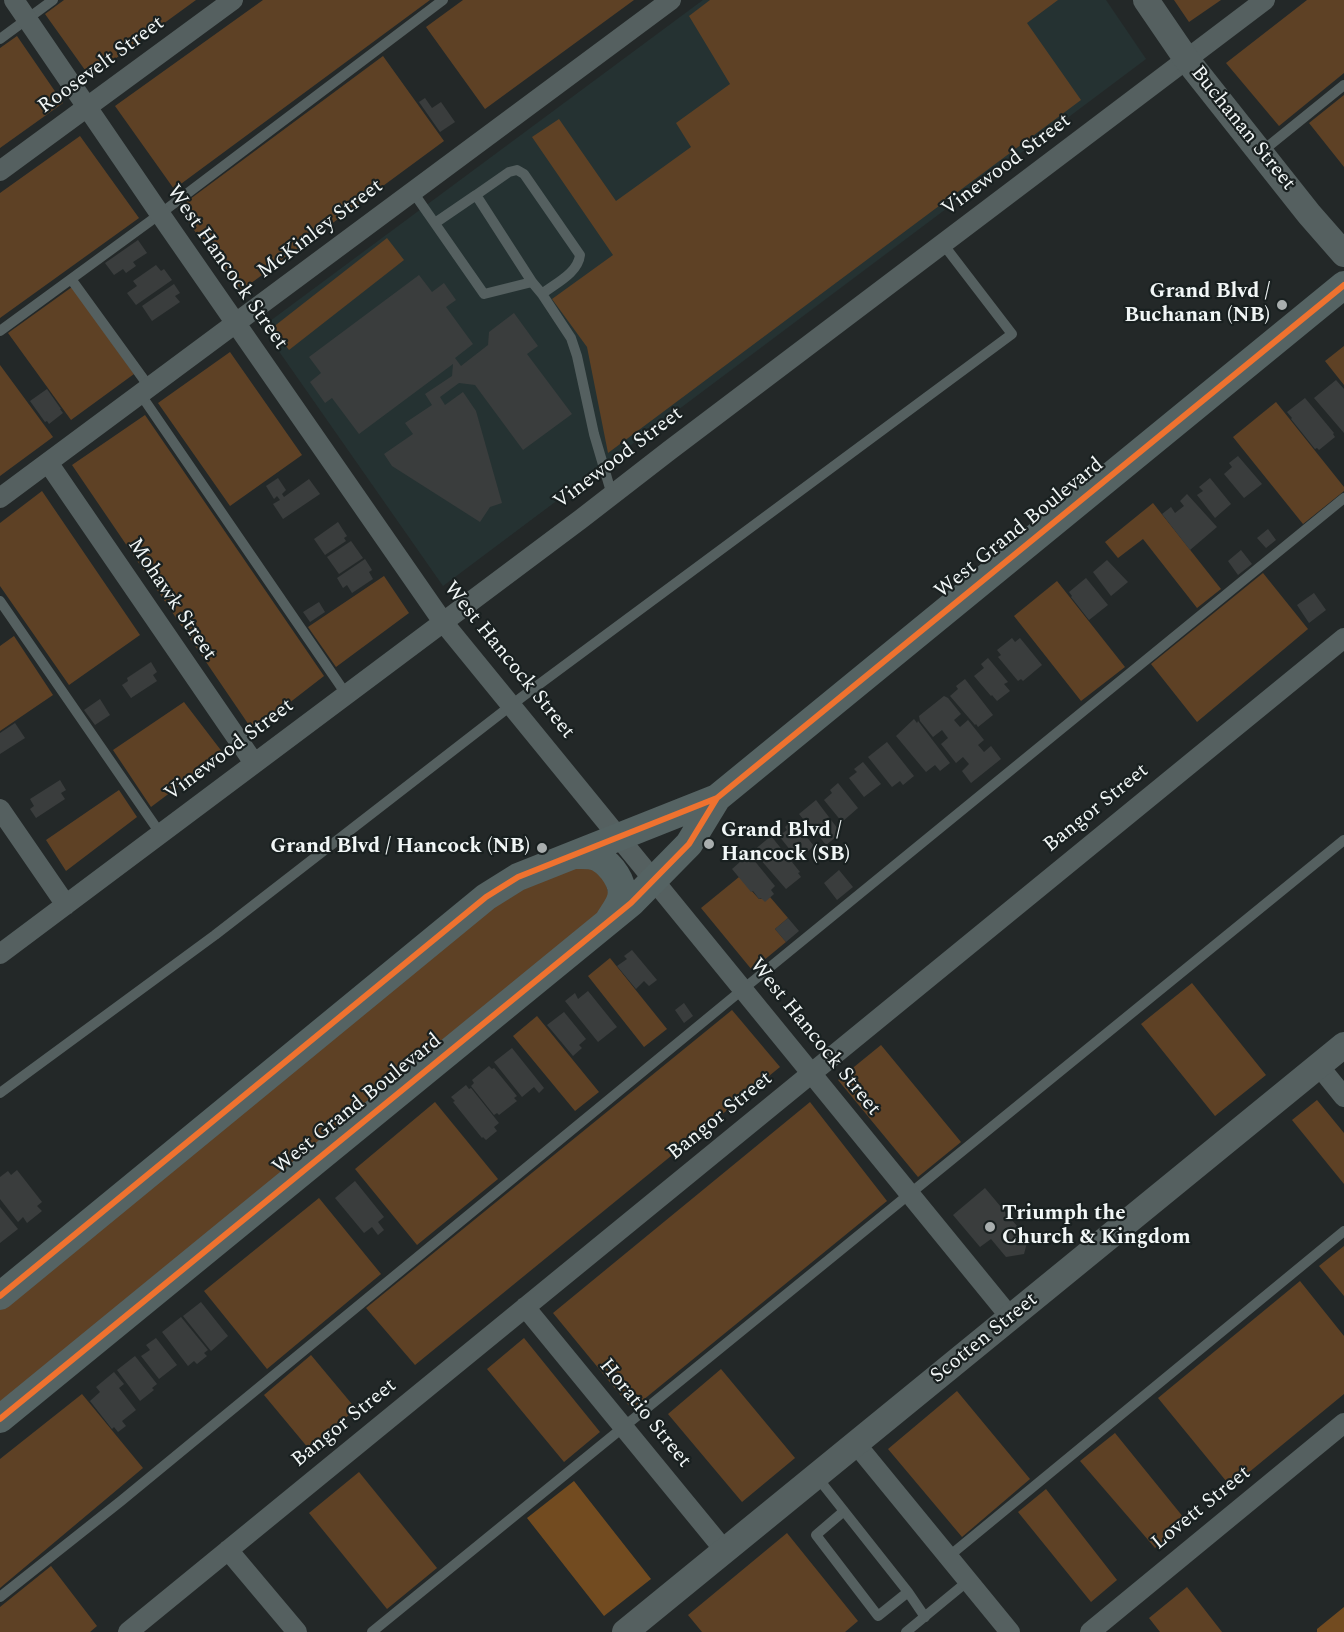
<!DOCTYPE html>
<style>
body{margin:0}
canvas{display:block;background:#232828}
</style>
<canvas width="1344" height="1632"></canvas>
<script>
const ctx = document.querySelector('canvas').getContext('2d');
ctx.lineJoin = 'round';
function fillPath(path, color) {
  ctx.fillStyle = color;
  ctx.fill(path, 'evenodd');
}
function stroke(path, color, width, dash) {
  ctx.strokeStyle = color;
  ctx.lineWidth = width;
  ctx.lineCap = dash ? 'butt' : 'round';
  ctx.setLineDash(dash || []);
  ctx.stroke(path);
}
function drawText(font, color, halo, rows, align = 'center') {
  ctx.font = font + ' Spectral,serif';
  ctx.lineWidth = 4.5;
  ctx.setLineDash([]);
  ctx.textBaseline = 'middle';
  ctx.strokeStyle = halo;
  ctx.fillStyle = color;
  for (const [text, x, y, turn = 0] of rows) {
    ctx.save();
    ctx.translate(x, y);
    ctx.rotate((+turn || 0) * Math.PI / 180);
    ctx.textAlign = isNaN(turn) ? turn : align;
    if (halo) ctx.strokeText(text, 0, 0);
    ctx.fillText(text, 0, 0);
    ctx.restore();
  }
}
const built = new Path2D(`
 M703 0H1106L1146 59 443 586 262 327Z`);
const green = new Path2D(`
 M64 0H196L90 77 45 14Z
 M263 0H430L174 189 115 106Z
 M463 0H634L485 109 426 27Z
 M710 0H1058L1027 23 1081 100 608 453 587 347 552 299 613 255 532 137 559 119 616 201 691 147 676 123 730 84 689 16Z
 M1174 0H1221L1189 22Z
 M1307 0H1344V73L1279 126 1226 63Z
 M17 36 63 103 0 148V48Z
 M383 56 444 141 239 292 178 208Z
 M1344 95V167L1309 123Z
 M80 136 139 218 0 318V193Z
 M387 238 404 260 289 350 272 328Z
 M72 287 134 374 71 420 8 333Z
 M1344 346V385L1325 361Z
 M230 352 302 455 230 506 158 403Z
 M0 365 53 437 0 476Z
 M1276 402 1344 487V491L1303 524 1233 437Z
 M145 415 324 676 253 731 72 465Z
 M42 491 140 635 69 685 0 586V523Z
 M1153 503 1221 589 1197 608 1143 539 1118 558 1105 542Z
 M1263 573 1308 629 1197 722 1151 664Z
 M384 576 409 613 336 667 308 627Z
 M1057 581 1125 667 1081 701 1014 616Z
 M14 636 53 695 0 731V646Z
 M184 702 223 753 151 807 113 750Z
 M119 790 137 817 66 871 46 840Z
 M587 863 602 869 612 907 0 1409V1310L476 919 535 879Z
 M739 877 759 899 770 897 788 918 775 929 786 942 752 970 701 908Z
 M610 958 667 1029 644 1047 588 976Z
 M1192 983 1266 1075 1215 1116 1141 1024Z
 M732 1010 780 1067 415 1365 366 1308Z
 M537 1016 599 1092 575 1111 513 1036Z
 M881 1045 961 1142 918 1177 838 1080Z
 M1317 1100 1344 1133V1184L1292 1120Z
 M435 1102 498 1179 417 1245 355 1169Z
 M810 1102 887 1201 632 1409 553 1313Z
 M319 1198 381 1274 267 1369 204 1291Z
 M1344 1246V1296L1319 1266Z
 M1300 1281 1344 1336V1394L1231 1487 1158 1398Z
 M524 1338 600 1432 564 1462 487 1369Z
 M311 1355 356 1409 309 1449 264 1395Z
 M721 1369 795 1458 742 1502 668 1414Z
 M957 1391 1030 1479 962 1537 888 1449Z
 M82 1394 143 1468 0 1588V1459Z
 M1115 1433 1188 1523 1155 1548 1080 1461Z
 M359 1472 437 1568 387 1609 309 1513Z
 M1046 1489 1117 1580 1091 1602 1018 1512Z
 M787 1533 858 1621 845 1632H702L688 1615Z
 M51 1566 97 1626 90 1632H0V1607Z
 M1187 1587 1222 1632H1160L1149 1618Z`);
const forest = new Path2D(`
 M574 1481 651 1579 604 1616 527 1518Z
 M1344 1607V1632H1317V1629Z`);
const building = new Path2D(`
 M425 98 432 108 441 102 455 122 440 132 419 102Z
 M138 240 147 253 133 262 136 266 126 273 123 269 114 275 105 263Z
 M156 265 161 271 164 269 172 280 136 305 127 293 137 286 133 281Z
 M419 275 432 292 444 283 456 300 446 307 473 344 455 358 461 366 488 345 489 332 514 313 538 346 527 354 572 414 523 450 475 385 459 383 440 397 445 405 463 392 476 411 502 503 490 507 480 522 392 466 384 454 413 434 405 423 432 405 425 394 452 376 453 364 359 434 332 398 325 403 310 382 321 373 309 357Z
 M174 284 180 293 175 296 180 302 152 321 142 306Z
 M1336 380 1344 389V433L1314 398Z
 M47 389 61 409H60L63 413 49 424 47 421 45 422 30 401Z
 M1305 398 1334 433 1333 434 1335 437 1319 450 1317 448 1315 449 1291 419 1292 418 1287 412Z
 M1238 456 1262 484 1244 498 1224 474 1232 467 1229 463Z
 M278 478 286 490 282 494 284 497 309 479 320 494 283 519 273 504 280 500 277 496 274 499 266 486Z
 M1210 478 1231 504 1215 518 1197 495 1203 491 1199 487Z
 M1187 494 1217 527 1190 550 1162 514 1171 507 1175 513 1184 506 1180 501Z
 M338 522 347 536 344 538 346 541 325 555 314 539Z
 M1268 529 1276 540 1266 548 1257 538Z
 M351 541 363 558 339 574 327 557Z
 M1241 550 1252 564 1238 575 1228 561Z
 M365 559 372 570 369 572 373 579 352 593 347 585 343 588 337 578Z
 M1107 560 1128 582 1111 596 1093 572Z
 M1086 578 1108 605 1089 620 1071 597 1072 596 1069 592Z
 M1314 593 1326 610 1309 623 1297 605Z
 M319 602 325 612 310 622 303 612Z
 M1012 638 1015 642 1020 638 1042 665 1023 681 1021 679 1018 681 998 657 1001 655 997 650Z
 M988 658 1008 682 1004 684 1010 691 997 701 992 695 991 696 974 676 984 668 981 664Z
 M151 662 157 672 153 675 157 681 131 698 122 685 128 681 127 678Z
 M965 679 993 715 978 727 976 724 975 725 950 696 958 689 956 686Z
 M944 696 948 698 961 714 954 720 960 727 968 720 984 740 978 745 984 752 991 746 1001 759 971 783 962 771 969 764 963 757 956 763 941 744 948 738 942 730 933 737 920 721 919 716Z
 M100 699 110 715 95 725 84 710Z
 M914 719 917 723 918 721 950 763 940 771 935 765 926 772 896 736Z
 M15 723 25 738 0 754V733Z
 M887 742 914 776 903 785 900 781 892 787 868 757Z
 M863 762 881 784 864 797 849 778 857 772 854 769Z
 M60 780 66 790 61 793 65 799 36 818 30 809 34 806 30 799Z
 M838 783 858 808 842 822 824 800 832 793 830 790Z
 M816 800 841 833 826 845 818 835 817 836 799 814Z
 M793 820 814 846 805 854 802 851 795 856 779 836 787 830 785 827Z
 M771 836 800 872 798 873 801 877 786 889 753 851Z
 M749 854 775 886 771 890 774 894 765 902 761 898 759 899 753 891 751 892 732 869Z
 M839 870 853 887 837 900 824 883Z
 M788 918 799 931 786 942 775 929Z
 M632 950 657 980 649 986 644 981 636 989 617 966 627 959 624 956Z
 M588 991 617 1027 598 1042 565 1001 575 993 578 999Z
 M684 1003 693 1016 684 1023 675 1010Z
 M564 1012 586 1039 579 1045 582 1048 573 1056 547 1025Z
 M512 1048 544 1088 539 1093 534 1087 522 1097 494 1062Z
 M489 1066 492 1069 494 1068 517 1096 514 1098 517 1101 499 1115 497 1113 494 1115 471 1086 474 1083 472 1080Z
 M466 1085 469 1089 471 1088 499 1123 494 1127 497 1131 486 1140 483 1137 482 1138 453 1102 455 1101 451 1097Z
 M17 1170 42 1202 37 1206 42 1211 27 1223 23 1217 18 1222 0 1199V1177L8 1171 11 1175Z
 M355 1181 384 1217 378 1222 384 1230 378 1235 372 1227 364 1233 335 1198Z
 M985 1188 1028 1239 1024 1254 1006 1257 991 1239 980 1247 953 1215Z
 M0 1207 18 1229 0 1243Z
 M201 1302 228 1336 211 1351 183 1316Z
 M181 1317 208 1350 204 1353 207 1356 197 1364 194 1361 188 1366 162 1332Z
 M156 1338 177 1365 159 1379 141 1356 150 1350 146 1345Z
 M135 1356 157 1384 152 1388 154 1390 140 1401 117 1370Z
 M114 1372 124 1384 119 1388 136 1410 122 1421 126 1426 118 1432 114 1427 112 1429 90 1401 100 1392 96 1387Z`);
const service = new Path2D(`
 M0 39 53 0
 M1260 153 1344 85
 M413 192 484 294 532 282 542 294 571 338 577 356 594 434 612 495
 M476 195 509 172 517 170 524 174 580 255C578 273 556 283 542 294
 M435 223 476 195 532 282
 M71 279 150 388
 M0 331 160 214 443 0
 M141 395 346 694
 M0 601 160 833
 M0 1093 215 935 522 697 1012 334 943 244
 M817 1477 908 1592 925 1617
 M844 1511 816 1535 878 1616 908 1592
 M948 1557 1344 1231
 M0 1597 121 1501 731 999 1344 498
 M372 1632 1344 840
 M906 1632 968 1581`);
const minor = new Path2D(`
 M14 0 160 214 443 622 1011 1318
 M0 171 233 0
 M49 464 254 763
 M0 498 671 0
 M0 809 66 905
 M0 954 581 519 670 450 1265 0
 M1319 1066 1344 1097
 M525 1307 725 1551
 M856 1444 1010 1632
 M228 1550 297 1632
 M128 1632 1344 638
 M1090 1632 1344 1423`);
const tertiary = new Path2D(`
 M1146 0 1187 60 1309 214 1344 254
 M625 1632 1344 1045`);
const secondary = new Path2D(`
 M574 855C582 855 592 854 599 858 611 865 625 883 621 898 619 906 613 913 609 920
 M0 1296 486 897 518 877 717 798 1344 285
 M0 1419 631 903 689 844 717 798`);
const cycleway = new Path2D(`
 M0 1296 486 897 518 877 717 798 1344 285
 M0 1419 631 903 689 844 717 798`);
const markers = [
 [1282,305,6,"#a9aeae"],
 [709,844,6,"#a9aeae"],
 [542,848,6,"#a9aeae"],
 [990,1227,6,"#a9aeae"]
];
const streetNames = [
 ["Roosevelt Street",102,66,-36],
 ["Buchanan Street",1242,129,51],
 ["Vinewood Street",1007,166,-37],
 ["McKinley Street",321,230,-37],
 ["West Hancock Street",226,268,55],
 ["Vinewood Street",619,459,-37],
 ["West Grand Boulevard",1020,529,-39],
 ["Mohawk Street",171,600,56],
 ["West Hancock Street",508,661,51],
 ["Vinewood Street",230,751,-37],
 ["Bangor Street",1097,809,-39],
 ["West Hancock Street",814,1038,51],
 ["West Grand Boulevard",358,1105,-39],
 ["Bangor Street",721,1117,-39],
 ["Scotten Street",985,1339,-39],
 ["Horatio Street",644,1414,51],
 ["Bangor Street",345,1424,-39],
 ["Lovett Street",1202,1509,-39]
];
const poiNames = [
 ["Grand Blvd /",1270,293],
 ["Buchanan (NB)",1270,317],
 ["Grand Blvd /",721,832,"left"],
 ["Hancock (SB)",721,856,"left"],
 ["Grand Blvd / Hancock (NB)",530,848],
 ["Triumph the",1002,1215,"left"],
 ["Church & Kingdom",1002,1239,"left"]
];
fillPath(built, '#253232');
fillPath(green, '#5e4125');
fillPath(forest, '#724b20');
fillPath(building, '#3a3d3d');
stroke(service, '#556060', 10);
stroke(minor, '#556060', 20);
stroke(tertiary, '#556060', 26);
stroke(secondary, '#556363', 28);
stroke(cycleway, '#ef722f', 6);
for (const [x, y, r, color] of markers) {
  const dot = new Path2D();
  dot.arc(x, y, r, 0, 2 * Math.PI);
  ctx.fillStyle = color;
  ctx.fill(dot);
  stroke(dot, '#192020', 2);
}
drawText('21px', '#f1f6f6', '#192020', streetNames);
drawText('bold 21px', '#f1f6f6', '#192020', poiNames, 'right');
</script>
